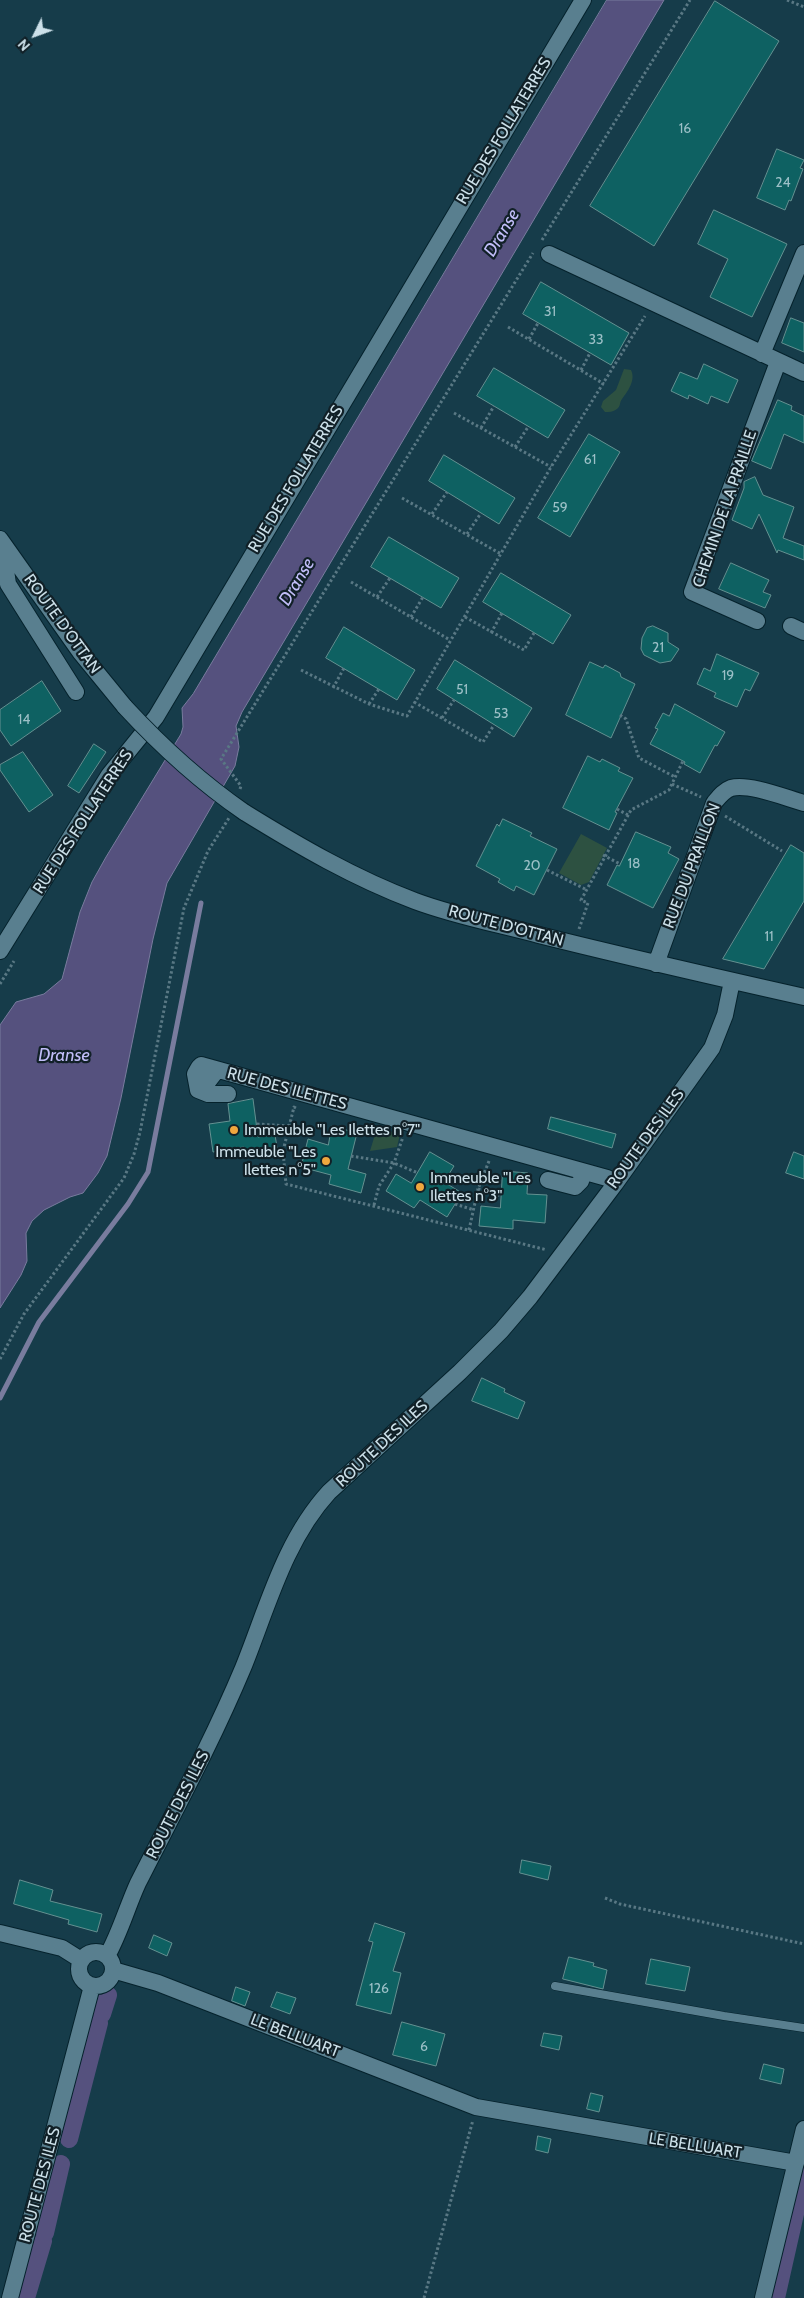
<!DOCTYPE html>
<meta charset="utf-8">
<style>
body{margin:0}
#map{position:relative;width:804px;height:2298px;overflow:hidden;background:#163c4a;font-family:Cabin,sans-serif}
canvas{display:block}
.north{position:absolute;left:10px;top:10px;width:50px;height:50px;-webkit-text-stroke:4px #112027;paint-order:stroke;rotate:228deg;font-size:14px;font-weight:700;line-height:20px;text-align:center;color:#cce0e9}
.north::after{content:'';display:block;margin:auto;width:18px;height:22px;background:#cce0e9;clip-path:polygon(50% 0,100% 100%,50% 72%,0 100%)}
</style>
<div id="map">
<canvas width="804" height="2298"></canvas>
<div class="north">N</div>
</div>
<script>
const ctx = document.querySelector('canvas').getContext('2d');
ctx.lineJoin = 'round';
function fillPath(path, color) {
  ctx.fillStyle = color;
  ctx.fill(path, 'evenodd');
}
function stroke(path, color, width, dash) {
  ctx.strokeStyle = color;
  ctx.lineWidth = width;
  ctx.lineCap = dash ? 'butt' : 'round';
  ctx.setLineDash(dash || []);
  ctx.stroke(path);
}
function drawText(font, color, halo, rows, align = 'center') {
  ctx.font = font + ' Cabin,sans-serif';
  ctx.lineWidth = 4.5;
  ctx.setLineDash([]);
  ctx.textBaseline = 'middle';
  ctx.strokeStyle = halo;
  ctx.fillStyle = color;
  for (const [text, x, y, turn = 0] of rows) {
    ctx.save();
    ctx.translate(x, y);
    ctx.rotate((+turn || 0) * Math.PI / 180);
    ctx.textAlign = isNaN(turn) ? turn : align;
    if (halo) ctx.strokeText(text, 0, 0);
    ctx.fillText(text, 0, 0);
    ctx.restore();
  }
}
const green = new Path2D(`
 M624 369 631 370C636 380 628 391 622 399 619 403 621 406 617 409 613 412 609 412 605 412L601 407 603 401 616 390Z
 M581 834 607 848 589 882 581 885 559 873Z
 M377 1128 400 1134 397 1147 370 1151Z`);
const water = new Path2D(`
 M607 0H664L242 712 236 726 239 747 235 766 167 883 153 939 121 1098 107 1156 98 1173 83 1193 70 1197 44 1210 32 1221 26 1233 27 1261 21 1275 0 1308V1025L16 1002 44 994 62 979 80 912 92 882 106 857 181 734 183 727 182 708 193 694Z`);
const stream = new Path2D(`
 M0 1398 39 1322 128 1204 148 1172 201 903`);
const canal = new Path2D(`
 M102 2014 108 1995
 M69 2139 99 2023
 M45 2233 61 2164
 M26 2298 43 2241
 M776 2298 804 2174`);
const building = new Path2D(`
 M715 1 779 41 654 246 590 206Z
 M777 149 804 160 800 168 803 169 791 201 789 200 785 210 757 198Z
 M714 210 787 244 752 317 710 297 728 259 698 244Z
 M541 282 629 333 611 365 523 314Z
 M791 318 804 323V352L782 343Z
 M704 364 738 380 728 403 711 396 708 404 689 395 688 399 671 391 680 372 697 379Z
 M494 368 565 410 548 438 477 396Z
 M778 400 792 406 791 410 804 416V443L784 434 771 469 752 461Z
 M589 434 620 452 570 537 538 518Z
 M444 455 515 498 499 524 429 481Z
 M755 477 763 495 794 507 783 538 804 546V560L778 550 777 553 759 514 752 529 732 520 744 488V482Z
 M389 537 459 578 441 608 371 567Z
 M731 563 769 580 763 592 771 595 765 608 719 589Z
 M501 573 571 615 553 644 483 602Z
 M653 626 668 633V642L679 649 671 661 660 663 644 655 641 649 642 638 647 628Z
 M344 627 415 670 397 700 326 658Z
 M717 654 759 673 750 691 745 689 737 707 714 697 716 693 697 684 704 668 710 671Z
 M455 660 532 708 514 737 437 689Z
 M590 662 603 668 605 665 620 673 621 677 635 684 611 738 566 715Z
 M42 681 61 711 11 746 0 730V710Z
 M675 704 725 732 717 746 715 745 700 773 684 764 685 762 650 744 658 729 655 728 663 713 669 716Z
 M94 744 106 752 79 793 68 786Z
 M23 752 53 795 29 812 0 770V765Z
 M588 756 600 762 602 759 620 768 618 771 633 778 615 812 617 813 609 830 563 808Z
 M503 819 532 833 530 836 557 849 534 895 516 886 514 891 498 882 500 879 476 866 497 824 499 826Z
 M636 832 671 847 668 853 679 859 653 908 607 885 617 865 619 866Z
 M791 845 804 853V901L764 969 723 959Z
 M253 1099 258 1137 275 1135 278 1153 245 1158 244 1147 213 1152 209 1124 230 1121 228 1104Z
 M551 1117 616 1134 612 1148 548 1129Z
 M332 1126 357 1133 348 1169 366 1174 361 1193 329 1184 331 1175 301 1167 308 1139 328 1145Z
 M430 1152 454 1166 444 1182 462 1193 447 1217 420 1200 414 1208 386 1191 396 1174 411 1183Z
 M794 1152 804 1156V1179L786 1173Z
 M503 1171 528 1173 527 1194 547 1195 545 1223 513 1220V1229L479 1226 481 1206 500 1208Z
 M482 1378 505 1389 504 1392 525 1402 518 1419 472 1401Z
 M522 1860 551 1866 548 1880 520 1873Z
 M20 1880 53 1890 50 1901 102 1914 97 1932 68 1924 69 1920 14 1904Z
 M375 1923 405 1933 393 1971 401 1973 391 2014 356 2005 373 1942 369 1941Z
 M154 1935 172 1943 167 1956 149 1948Z
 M569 1957 594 1963 593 1966 607 1970 603 1989 563 1979Z
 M651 1959 690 1967 685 1991 646 1984Z
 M236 1987 250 1992 245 2006 232 2001Z
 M277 1992 296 1998 290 2014 271 2007Z
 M402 2022 445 2034 436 2066 393 2055Z
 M544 2033 562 2036 559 2050 541 2046Z
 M764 2064 784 2069 781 2084 760 2079Z
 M591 2093 603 2096 599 2112 587 2109Z
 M538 2136 551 2139 548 2153 536 2150Z`);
const path = new Path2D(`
 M787 0 804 7
 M542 240 690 0
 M508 327 604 384
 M529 339 538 323
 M581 370 590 353
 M454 413 551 467
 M481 428 494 406
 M515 447 528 427
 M402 498 501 554
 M432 514 447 492
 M467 534 481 513
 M351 582 450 640
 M377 597 390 578
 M411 617 423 597
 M465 617 524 650 534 633
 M491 633 502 613
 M301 670 369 704 407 716 551 467 645 316
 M333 688 344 668
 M414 702 483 742 494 725
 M369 704 379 689
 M620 715 626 719 639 758 675 777
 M442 718 454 700
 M672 784 701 797
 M240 789 241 786 221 759 533 253
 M617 809 628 815
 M725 816 782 851
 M603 855 620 864
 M547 870 587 890
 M579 929 588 903 581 900 631 810 669 790 683 761
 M0 984 14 961
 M296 1108 294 1107 283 1151 286 1184 547 1250
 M257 1124 289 1126 304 1136
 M351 1156 394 1163 418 1173
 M489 1161 478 1189 501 1196
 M455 1204 474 1210
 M374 1205 379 1186 394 1163 403 1137
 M469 1230 478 1189
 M0 1359 24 1314 124 1178 134 1154 140 1132 184 908 208 851 229 818
 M605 1898 620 1904 804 1944
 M424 2298 473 2120`);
const service = new Path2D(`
 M555 1986 724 2016 804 2028`);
const minor = new Path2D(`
 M549 254 804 373
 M762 354 804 253
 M0 539 80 652 125 707
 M2 544 8 584 76 692
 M757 621 692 592 778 362
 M791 626 804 632
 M244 812C299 846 354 878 415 901 455 916 498 924 539 935 627 957 715 977 804 997
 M0 951 109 775 156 717 583 0
 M656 964 714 803C719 797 723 791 731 788 749 783 786 798 804 803
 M199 1067 195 1074 198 1090 208 1094H228
 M217 1070 207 1083 201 1065 589 1173 607 1178 615 1184
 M548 1180 575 1187 581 1181 584 1172
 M0 1933 62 1948 81 1960
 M79 1969a17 17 0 1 1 34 0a17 17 0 1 1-34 0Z
 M107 1956C120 1933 127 1907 138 1883 174 1812 212 1742 243 1668 267 1609 284 1541 329 1492L460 1372 501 1331 530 1297 615 1184 712 1048 725 1015 732 981
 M113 1970 158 1983 476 2107 796 2163
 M10 2298 92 1986
 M763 2298 804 2129`);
const minorBridge = new Path2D(`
 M125 707C162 747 199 781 244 812`);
const markers = [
 [234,1130,5,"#efa73e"],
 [326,1161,5,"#efa73e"],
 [420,1187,5,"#efa73e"]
];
const numberNames = [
 ["16",685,129],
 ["24",783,183],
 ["31",550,312],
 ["33",596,340],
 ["61",590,460],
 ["59",560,508],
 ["21",658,648],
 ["19",728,676],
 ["51",462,690],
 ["53",501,714],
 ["14",24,720],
 ["18",634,864],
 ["20",532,866],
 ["11",769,937],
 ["126",379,1989],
 ["6",424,2047]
];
const streetNames = [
 ["RUE DES FOLLATERRES",504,131,-59],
 ["RUE DES FOLLATERRES",296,479,-59],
 ["CHEMIN DE LA PRAILLE",725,509,-71],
 ["ROUTE D'OTTAN",62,624,54],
 ["RUE DES FOLLATERRES",83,822,-57],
 ["RUE DU PRAILLON",692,866,-69],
 ["ROUTE D'OTTAN",506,926,15],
 ["RUE DES ILETTES",287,1089,15],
 ["ROUTE DES ILES",646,1139,-54],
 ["ROUTE DES ILES",382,1444,-43],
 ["ROUTE DES ILES",178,1805,-63],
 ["LE BELLUART",295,2036,21],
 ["LE BELLUART",695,2146,9],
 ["ROUTE DES ILES",40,2185,-75]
];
const poiNames = [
 ["Immeuble \"Les Ilettes n°7\"",244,1130],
 ["Immeuble \"Les",316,1152,"right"],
 ["Ilettes n°5\"",316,1170,"right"],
 ["Immeuble \"Les",430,1178],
 ["Ilettes n°3\"",430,1196]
];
const waterNames = [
 ["Dranse",502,233,-59],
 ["Dranse",297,582,-59],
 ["Dranse",64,1056]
];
fillPath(green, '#2d5141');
fillPath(water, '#55517e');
stroke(water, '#797c9e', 1);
stroke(stream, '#797c9e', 5);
stroke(canal, '#55517e', 18);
fillPath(building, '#0e6162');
stroke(building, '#649191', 1);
stroke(service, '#05222c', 9);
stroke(minor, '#05222c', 18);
stroke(path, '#597884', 3, [2.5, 2.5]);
stroke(service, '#597f8f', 8);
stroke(minor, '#597f8f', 16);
stroke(minorBridge, '#05222c', 18, []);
stroke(minorBridge, '#597f8f', 16);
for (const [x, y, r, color] of markers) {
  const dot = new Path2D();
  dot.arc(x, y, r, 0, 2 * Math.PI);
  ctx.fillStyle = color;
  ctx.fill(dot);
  stroke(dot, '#112027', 2);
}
drawText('14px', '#9cc0c7', null, numberNames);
drawText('16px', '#cce0e9', '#112027', streetNames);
drawText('16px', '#cce0e9', '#112027', poiNames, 'left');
drawText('italic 18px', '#c1bdf8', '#112027', waterNames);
</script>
